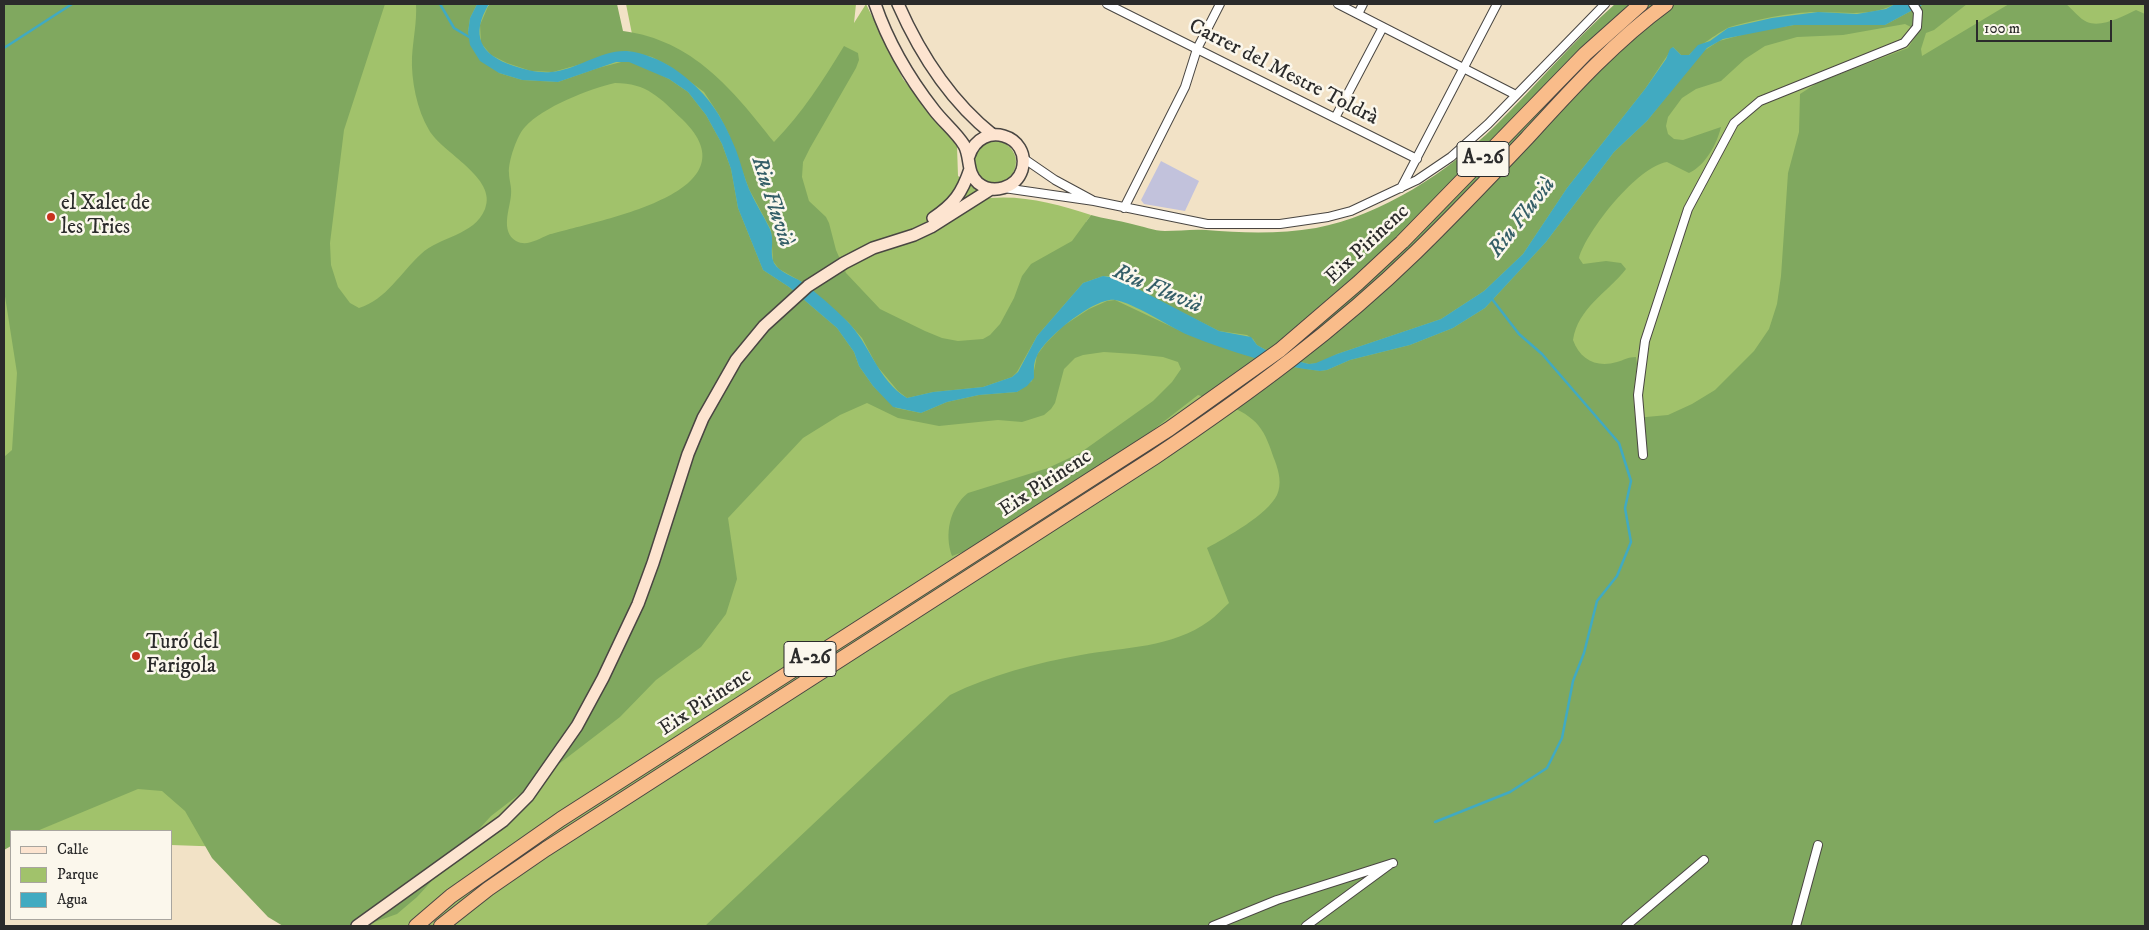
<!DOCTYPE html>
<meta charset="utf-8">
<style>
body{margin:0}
#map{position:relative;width:2149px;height:930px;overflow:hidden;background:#f2e2c6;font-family:"IM FELL DW Pica",serif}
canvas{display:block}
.frame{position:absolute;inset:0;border:5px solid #2b2b2b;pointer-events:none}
.legend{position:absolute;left:10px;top:830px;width:162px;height:90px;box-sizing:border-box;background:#fbf7ec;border:1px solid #a8a59f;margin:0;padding:6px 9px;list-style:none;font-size:15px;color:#2b2b2b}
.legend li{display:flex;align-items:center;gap:10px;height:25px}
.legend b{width:25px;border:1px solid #a8a59f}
.scale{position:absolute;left:1976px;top:20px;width:136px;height:22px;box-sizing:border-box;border:2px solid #2b2b2b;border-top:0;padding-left:6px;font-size:15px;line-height:18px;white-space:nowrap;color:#2b2b2b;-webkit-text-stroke:4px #fbf7ec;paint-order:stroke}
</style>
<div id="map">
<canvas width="2149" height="930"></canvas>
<div class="frame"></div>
<ul class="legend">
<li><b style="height:6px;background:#fde4d0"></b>Calle</li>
<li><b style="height:14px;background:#a1c26b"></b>Parque</li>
<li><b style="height:14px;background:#41aac1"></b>Agua</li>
</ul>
<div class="scale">100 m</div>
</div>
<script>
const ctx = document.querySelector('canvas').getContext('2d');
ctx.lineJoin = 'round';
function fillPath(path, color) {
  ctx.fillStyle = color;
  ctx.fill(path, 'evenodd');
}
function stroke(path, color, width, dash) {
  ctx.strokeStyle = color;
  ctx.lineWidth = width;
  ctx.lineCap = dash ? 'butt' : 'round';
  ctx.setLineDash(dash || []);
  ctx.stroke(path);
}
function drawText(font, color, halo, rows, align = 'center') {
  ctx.font = font + ' "IM FELL DW Pica",serif';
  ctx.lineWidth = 5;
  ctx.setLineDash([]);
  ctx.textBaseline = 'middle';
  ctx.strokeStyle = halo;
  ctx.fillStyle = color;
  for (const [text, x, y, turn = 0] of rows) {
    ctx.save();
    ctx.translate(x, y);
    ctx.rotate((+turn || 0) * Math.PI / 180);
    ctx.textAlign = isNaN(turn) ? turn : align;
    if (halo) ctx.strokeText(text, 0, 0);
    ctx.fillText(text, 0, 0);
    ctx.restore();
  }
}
const industrial = new Path2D(`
 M1161 161 1199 181 1185 211 1144 204 1141 200Z`);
const green = new Path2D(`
 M4 4H477L633 39 626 4H856L854 23 866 4 903 79 957 146 958 176 989 198C1025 195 1057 204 1091 215L1086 222 1119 241 1327 239 1450 176 1628 4H2145V926H334L228 847 171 845V831H11L4 842Z
 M974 162a21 21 0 1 1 42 0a21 21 0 1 1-42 0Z`);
const forest = new Path2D(`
 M4 4H385L344 130 330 243 331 265 338 287 350 303 359 308C386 300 401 272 421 254 440 236 474 236 485 209 498 178 442 153 429 130 417 110 411 80 412 57 413 39 417 22 416 4H477L470 18 468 32 499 73 522 80 558 82 598 68 625 61 636 63 651 70 669 79 688 92 706 115 722 144 731 169 738 208 763 270 789 287 837 328 854 352 859 366 873 386 896 408 921 413 947 402 979 395 1017 392 1032 381 1037 355 1046 343 1063 326 1089 309 1107 301 1115 300 1187 334 1274 364 1320 371 1327 370 1350 360 1410 345 1453 328 1485 308 1546 242 1614 152 1647 121 1702 52 1719 41 1756 31 1794 25H1885L1924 4H1967L1934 30 1926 33 1921 49 1922 56 2009 4H2066C2072 9 2080 19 2087 22 2102 28 2123 16 2136 10L2145 14V926H705L950 695C991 675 1036 663 1081 655 1125 647 1172 648 1209 621 1216 616 1222 609 1229 603L1207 548C1227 537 1267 515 1277 495 1282 484 1279 472 1275 461 1271 451 1268 439 1261 429 1249 410 1219 402 1198 395L1149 433 1003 528 963 552 952 556C944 534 950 507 968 493L1048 468 1080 453 1153 401 1172 382 1181 369 1178 362 1163 357 1135 354 1104 352 1083 355 1075 358 1064 369 1055 403 1051 409 1044 415 1022 422 998 420 939 426 898 418 867 403 840 415 803 438 728 518 737 579 726 614 701 647 656 680 620 717 491 816 417 897 397 914 363 926H283L268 917 212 858 185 811 162 791 138 789 37 831H11V846L4 850V457L12 450 17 373 4 290ZM1905 24 1919 31 1908 48 1817 83 1800 94 1799 132 1788 173 1781 276 1777 304 1769 329 1754 351 1715 390 1692 404 1668 415 1635 418 1633 395 1637 364 1636 357C1628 357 1624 360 1617 362 1597 368 1580 360 1573 340 1578 308 1607 293 1626 269L1621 263 1606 261 1583 264 1579 258C1587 230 1638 166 1667 162L1689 173C1705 166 1717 144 1721 127L1683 140 1674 139 1668 134 1666 126 1668 117 1682 98 1696 89 1721 81 1745 59 1765 46 1797 37 1843 35ZM615 83C647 83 660 98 682 119 760 194 593 221 548 235 538 239 527 247 516 241 500 231 510 209 511 195 512 187 509 180 509 173 508 162 517 135 525 127 543 107 589 89 615 83Z
 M489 4H617L623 31C693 40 733 90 774 142 803 112 822 82 844 46L858 53 859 60 856 68 810 148 803 162 802 177 809 201 826 217 829 223 836 250 846 273 880 309 925 331 942 338 958 341 983 339 990 335 1000 324 1014 298 1022 276 1031 264 1072 241 1091 215C1104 219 1118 220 1132 224 1142 226 1154 231 1165 231 1179 231 1192 229 1206 230 1243 233 1280 234 1316 228 1381 216 1449 171 1495 126 1536 86 1572 42 1615 4H1895C1871 17 1846 12 1820 12 1796 11 1753 20 1730 27 1724 29 1693 50 1689 55H1681L1673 47 1645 89 1567 188 1523 254 1484 291 1441 319 1337 354 1320 363 1309 364 1277 356 1257 345 1253 339 1247 335 1219 331 1110 276H1103L1083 283 1037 336 1017 372 1012 377 983 387 933 392 907 398 898 391 877 366 862 338 848 322 802 282 779 269 773 261 771 230 749 189 729 135 719 115 704 92 669 66 652 57 627 51 553 72 531 71 507 63 491 55 481 43 480 25Z`);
const water = new Path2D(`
 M477 4H489C470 35 480 55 514 66 527 70 538 73 551 72 577 70 600 50 627 51 642 52 660 60 673 68 706 91 721 113 736 150 741 163 744 177 749 189 755 203 764 216 770 229 775 240 769 253 774 263 780 273 793 276 802 282 818 294 833 307 847 321 870 344 878 381 907 398L933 392 983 387 1012 377 1018 372 1037 336 1083 283 1103 276 1117 278 1219 331 1251 337 1257 345 1277 356 1309 364 1316 363 1337 354 1441 319 1484 291 1523 254 1567 188 1645 89 1666 59 1670 49 1673 47 1681 55H1689L1698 45 1710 41 1728 28 1772 18 1818 12 1857 14 1886 9 1895 4H1924L1885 25H1794L1723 39 1707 48 1647 121 1614 152 1546 242 1485 308 1453 328 1410 345 1350 360 1327 370 1320 371C1275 366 1230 352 1188 335 1168 326 1134 303 1115 300 1095 297 1045 338 1037 356 1033 363 1034 371 1034 378L1027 386 1017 392 979 395 947 402 921 413 893 407 873 386 859 366 854 352 837 328 789 287 763 270 738 208 731 169 722 144 706 115 688 92 669 79 629 62H616L558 82 522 80 499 73 480 61 470 45 468 32 470 18Z`);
const stream = new Path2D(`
 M440 4 454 28 469 37
 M4 48 72 4
 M1435 822 1510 792 1547 768 1562 738 1573 681 1584 653 1597 601 1617 576 1631 542 1625 508 1631 481 1619 443 1542 354 1519 334 1492 299`);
const street = new Path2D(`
 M1107 4 1417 159
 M1338 4 1516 95
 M1358 14 1363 4
 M1335 118 1383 27
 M1023 158 1055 180 1092 200
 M1004 188 1094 201 1207 224H1280L1328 217 1351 211 1417 180 1451 157 1488 124 1605 4
 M1401 188 1497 4
 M1124 208 1185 87 1197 49 1220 4
 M1643 455 1638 395 1645 341 1688 209 1734 123 1760 101 1904 43 1917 27 1918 12 1913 4
 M1213 926 1277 900 1393 863
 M1306 926 1389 865
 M1626 926 1704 860
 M1796 926 1818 845`);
const secondary = new Path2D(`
 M875 4C888 42 909 78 934 110 943 122 956 132 964 145 971 157 966 172 978 183 993 195 1016 188 1022 170 1032 135 981 119 969 156
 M898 4C920 54 949 100 993 135
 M933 218C954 204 962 193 970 169
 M357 926 503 821 528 796 577 726 603 678 638 604 653 563 688 454 703 418 736 360 764 326 808 286 844 263 873 248 914 235 931 227 991 189`);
const highway = new Path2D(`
 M416 926 451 896 561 819 1169 429 1280 350 1358 283 1402 242 1585 54 1641 4
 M441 926 488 889 546 849 1155 457C1247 395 1336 330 1416 252 1454 215 1491 176 1527 138 1570 91 1614 42 1666 4`);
const markers = [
 [51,217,5,"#c8321e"],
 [136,656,5,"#c8321e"]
];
const shields = [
 [1483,159,52],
 [810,659,52]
];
const shieldNames = [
 ["A-26",1483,159],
 ["A-26",810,659]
];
const streetNames = [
 ["Carrer del Mestre Toldrà",1283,73,27],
 ["Eix Pirinenc",1368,245,-43],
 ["Eix Pirinenc",1046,484,-33],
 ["Eix Pirinenc",706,703,-33]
];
const poiNames = [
 ["el Xalet de",61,205],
 ["les Tries",61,229],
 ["Turó del",146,644],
 ["Farigola",146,668]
];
const waterNames = [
 ["Riu Fluvià",771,202,72],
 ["Riu Fluvià",1523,218,-52],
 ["Riu Fluvià",1157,290,23]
];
fillPath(industrial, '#c2c2dc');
fillPath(green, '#a1c26b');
fillPath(forest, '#80a85f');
fillPath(water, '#41aac1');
stroke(stream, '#41aac1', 2.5);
stroke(street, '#494642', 10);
stroke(secondary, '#494642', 14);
stroke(highway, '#494642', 16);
stroke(street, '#fff', 8);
stroke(secondary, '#fde4d0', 11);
stroke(highway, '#f9bc8a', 14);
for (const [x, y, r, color] of markers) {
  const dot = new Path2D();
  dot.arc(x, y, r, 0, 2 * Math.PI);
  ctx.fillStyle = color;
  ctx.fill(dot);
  stroke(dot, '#fbf7ec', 2);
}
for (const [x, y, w] of shields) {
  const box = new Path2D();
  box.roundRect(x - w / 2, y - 17.5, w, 35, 4);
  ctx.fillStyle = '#fbf7ec';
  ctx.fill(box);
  stroke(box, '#2b2b2b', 1);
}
drawText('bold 20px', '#2b2b2b', null, shieldNames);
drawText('21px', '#2b2b2b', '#fbf7ec', streetNames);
drawText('21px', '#2b2b2b', '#fbf7ec', poiNames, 'left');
drawText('italic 22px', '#345e67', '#fbf7ec', waterNames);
</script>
